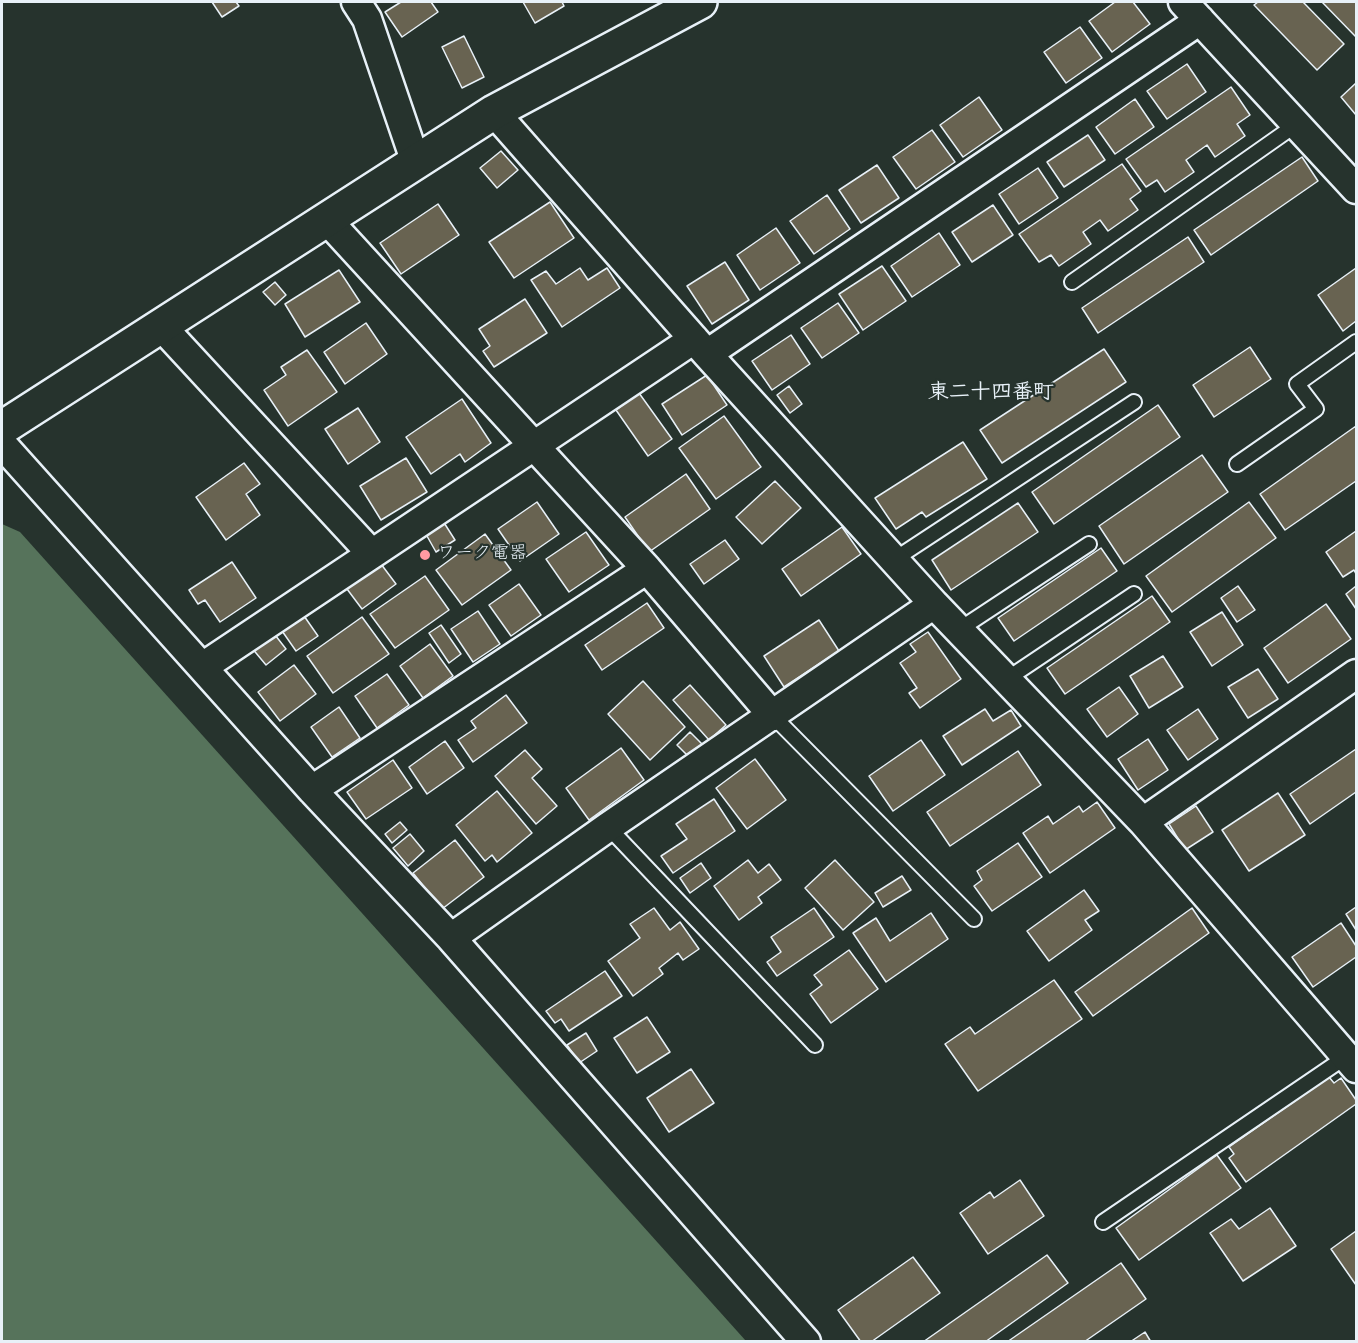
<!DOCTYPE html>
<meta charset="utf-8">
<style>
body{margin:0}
#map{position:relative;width:1358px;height:1343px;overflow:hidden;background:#26332d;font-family:Kalam,sans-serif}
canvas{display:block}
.frame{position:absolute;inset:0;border:3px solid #e8f1f8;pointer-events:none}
</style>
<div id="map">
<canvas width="1358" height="1343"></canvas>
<div class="frame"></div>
</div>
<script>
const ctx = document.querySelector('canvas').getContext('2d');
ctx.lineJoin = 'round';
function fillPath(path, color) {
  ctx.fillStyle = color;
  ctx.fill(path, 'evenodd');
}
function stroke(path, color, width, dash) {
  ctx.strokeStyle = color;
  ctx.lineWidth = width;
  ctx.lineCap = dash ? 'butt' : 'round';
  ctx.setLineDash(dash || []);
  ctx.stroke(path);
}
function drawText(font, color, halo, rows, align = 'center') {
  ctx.font = font + ' Kalam,"Klee One",sans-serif';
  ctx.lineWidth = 4.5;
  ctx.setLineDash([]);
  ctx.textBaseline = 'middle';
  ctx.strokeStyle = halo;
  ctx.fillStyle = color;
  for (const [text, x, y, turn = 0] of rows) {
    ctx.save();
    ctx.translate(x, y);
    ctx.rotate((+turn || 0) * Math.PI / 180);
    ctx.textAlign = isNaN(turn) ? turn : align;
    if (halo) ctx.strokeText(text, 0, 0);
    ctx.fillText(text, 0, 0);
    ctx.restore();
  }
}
const green = new Path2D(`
 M2 524 20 532 746 1341H2Z`);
const building = new Path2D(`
 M212 2H236L239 6 222 17Z
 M401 2H431L438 12 402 37 385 12Z
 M523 2H562L564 6 535 23Z
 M1115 2H1133L1150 24 1112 52 1089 21Z
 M1258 2H1303L1344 44 1317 70 1254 5Z
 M1322 2H1356V37Z
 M1080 27 1102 58 1066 83 1044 52Z
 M464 36 484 77 462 88 442 47Z
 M1187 64 1206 92 1167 119 1147 91Z
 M1356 83V115L1341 97Z
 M1231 87 1250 115 1237 124 1245 136 1215 157 1207 145 1186 160 1194 172 1165 192 1157 180 1146 187 1126 159Z
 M979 97 1002 130 963 157 940 125Z
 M1135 99 1154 127 1115 154 1096 127Z
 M932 130 955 162 916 189 893 157Z
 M1088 135 1105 160 1064 187 1047 162Z
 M501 151 518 170 497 188 480 168Z
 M1302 157 1318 181 1211 255 1194 230Z
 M1122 164 1141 191 1130 199 1138 210 1108 231 1100 220 1083 232 1091 244 1059 266 1051 255 1039 262 1019 234Z
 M877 165 899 198 861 223 839 190Z
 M1038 168 1058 198 1019 224 999 194Z
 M827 195 850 229 814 254 790 221Z
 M550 202 574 238 514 278 489 242Z
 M438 204 459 235 401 274 380 243Z
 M993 205 1013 235 972 262 952 232Z
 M776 228 800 263 760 290 737 255Z
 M939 233 960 265 912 297 891 266Z
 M1188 237 1204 262 1098 333 1082 308Z
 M725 262 749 300 712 324 687 286Z
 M882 266 906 301 863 330 839 294Z
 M580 268 588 280 607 268 620 288 562 327 531 280 546 271 556 284Z
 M1356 268V321L1343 331 1318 295Z
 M339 270 360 302 305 337 285 304Z
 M275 282 286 295 275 305 263 292Z
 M525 299 547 333 494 367 483 351 490 346 479 329Z
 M838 303 859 333 822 358 801 328Z
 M366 323 387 354 345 384 324 352Z
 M791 335 810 364 772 390 752 361Z
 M1250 347 1271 379 1214 417 1193 385Z
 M1104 349 1126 382 1002 463 980 430Z
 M307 350 337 392 288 426 264 390 286 375 281 367Z
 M707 375 727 405 682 435 662 404Z
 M789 386 802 404 790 413 777 395Z
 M639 393 672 439 648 456 616 410Z
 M462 399 491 443 465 462 460 454 431 474 406 437Z
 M1158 405 1180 437 1054 524 1032 492Z
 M358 408 380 442 348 464 325 429Z
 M724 416 761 467 716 499 679 448Z
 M1356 426V481L1285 530 1260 494Z
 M963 442 987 479 926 517 922 512 896 529 875 498Z
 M1202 455 1228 492 1124 564 1099 526Z
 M406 458 427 492 381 520 360 486Z
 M244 463 260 484 246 494 260 515 226 540 196 497Z
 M686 474 710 509 649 552 625 517Z
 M775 481 801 508 762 544 736 517Z
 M537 502 559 534 520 561 498 529Z
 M1249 502 1276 538 1172 612 1146 576Z
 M1018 503 1038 532 951 590 932 560Z
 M441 518 455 540 436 552 423 529Z
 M842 527 861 554 801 596 782 569Z
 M1356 531V574L1354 570 1343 577 1326 552Z
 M586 532 609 565 569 592 546 559Z
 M485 534 511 570 462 605 436 570Z
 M725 540 739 559 704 584 690 564Z
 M1101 548 1117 571 1014 641 998 618Z
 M232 562 256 598 220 622 205 600 198 604 189 590Z
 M381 564 396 584 362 609 347 589Z
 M425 576 449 610 395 648 370 614Z
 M519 584 541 615 511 636 489 605Z
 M1238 586 1255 610 1237 622 1221 598Z
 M1356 586V609L1346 594Z
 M1152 596 1170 622 1065 694 1047 668Z
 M647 603 664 628 602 670 585 645Z
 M1326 604 1351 639 1288 683 1264 648Z
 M478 611 500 644 473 662 451 629Z
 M1222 612 1243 645 1212 666 1190 632Z
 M302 613 318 636 296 651 280 628Z
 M362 617 389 654 333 693 307 656Z
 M819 620 839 651 784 687 764 656Z
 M441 625 461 654 449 663 429 633Z
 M272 631 286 649 266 665 251 647Z
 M928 632 961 679 920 708 909 693 917 688 900 663 916 652 910 644Z
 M430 644 453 676 423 698 400 666Z
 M1163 656 1183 687 1149 708 1130 676Z
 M294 665 316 694 280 721 258 692Z
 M1258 669 1278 699 1248 718 1228 687Z
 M387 674 409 705 377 728 355 696Z
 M643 681 685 727 650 760 608 714Z
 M690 685 726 725 709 740 673 700Z
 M1119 687 1138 714 1107 737 1087 709Z
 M506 695 527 723 473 762 458 740 476 728 471 721Z
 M339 707 360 738 332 757 311 727Z
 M985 709 993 721 1011 710 1021 726 962 765 943 736Z
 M1198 709 1218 739 1188 760 1167 730Z
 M690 732 702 744 689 757 677 745Z
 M1148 739 1168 770 1138 790 1118 759Z
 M921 740 945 775 893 811 869 776Z
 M445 741 464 768 427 794 409 767Z
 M621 748 644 780 589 820 566 788Z
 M1356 749V792L1310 824 1290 794Z
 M525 750 542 769 532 778 557 806 536 824 495 776Z
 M1018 751 1041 785 950 846 927 812Z
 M755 759 786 800 747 829 716 788Z
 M393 760 412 788 366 819 347 792Z
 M497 791 532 833 497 862 492 855 485 861 456 825Z
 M1278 793 1305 835 1249 871 1222 830Z
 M714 799 735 831 673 873 661 856 687 839 676 824Z
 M1097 802 1115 828 1050 873 1023 833 1048 816 1053 824 1079 806 1083 812Z
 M1196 806 1213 832 1185 850 1169 824Z
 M400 822 407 830 392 843 385 834Z
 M410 834 424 851 408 866 393 848Z
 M455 840 484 877 442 909 413 873Z
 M1018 843 1042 877 992 911 974 886 982 880 977 871Z
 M748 860 758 873 769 864 781 880 758 897 762 903 739 920 714 886Z
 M835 860 874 902 843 930 805 888Z
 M701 863 711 878 690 893 680 878Z
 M902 876 911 890 883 907 875 893Z
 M1084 890 1099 911 1085 920 1092 930 1049 961 1027 931Z
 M1356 907V930L1346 914Z
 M654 908 670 930 680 922 699 949 683 960 678 953 659 968 663 974 633 996 608 961 640 938 630 924Z
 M814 908 834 937 777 976 767 962 781 952 771 937Z
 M1192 908 1209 933 1093 1016 1075 992Z
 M931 913 948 939 886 982 853 933 876 918 890 941Z
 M1341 923 1356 946V957L1313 987 1292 957Z
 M849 950 878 989 831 1023 810 994 822 985 814 975Z
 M605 971 622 996 569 1031 561 1019 555 1023 546 1011Z
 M1054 980 1082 1019 978 1091 945 1044 970 1027 975 1034Z
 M647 1017 670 1052 637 1073 614 1038Z
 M586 1033 597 1051 579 1063 567 1045Z
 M691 1069 714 1103 669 1132 647 1098Z
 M1329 1077 1334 1083 1341 1078 1356 1100V1104L1246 1182 1229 1158 1234 1154 1229 1147Z
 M1217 1155 1241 1188 1139 1260 1116 1228Z
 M1020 1180 1044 1216 988 1254 960 1213 990 1192 994 1198Z
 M1270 1208 1296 1246 1243 1281 1210 1233 1231 1219 1239 1229Z
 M1356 1231V1285L1331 1249Z
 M1047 1255 1068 1283 985 1342H923Z
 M913 1257 940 1293 871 1342H861L838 1310Z
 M1121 1263 1146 1299 1084 1342H1007Z
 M1145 1332 1151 1342H1130Z`);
const lane = new Path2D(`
 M1072 282 1297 124
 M1237 464 1316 409 1297 384 1356 342
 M895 559 1134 402
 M960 629 1089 544
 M1007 679 1134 594
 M773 716 974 919
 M608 827 815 1045
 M1103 1222 1350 1054`);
const street = new Path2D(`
 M356 2 367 19 416 163
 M1183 2 1356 189
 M494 112 707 354 934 604 1143 822 1356 1068
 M328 221 647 569 773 716
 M162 327 371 553
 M707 354 1200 20
 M2 444 312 790 451 938 806 1342
 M204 666 694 339
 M312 790 647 569
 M1143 822 1356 674
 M451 938 608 827 934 604`);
const secondary = new Path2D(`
 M2 428 494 112 700 2`);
const markers = [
 [425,555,6,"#ff9aa2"]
];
const poiNames = [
 ["ワーク電器",437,555]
];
const quarterNames = [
 ["東二十四番町",991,394]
];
fillPath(green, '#56735b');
fillPath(building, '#686351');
stroke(building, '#e8f1f8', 1.5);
stroke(lane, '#e8f1f8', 18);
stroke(street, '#e8f1f8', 33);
stroke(secondary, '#e8f1f8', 38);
stroke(lane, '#26332d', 14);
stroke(street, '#26332d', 28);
stroke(secondary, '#26332d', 33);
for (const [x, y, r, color] of markers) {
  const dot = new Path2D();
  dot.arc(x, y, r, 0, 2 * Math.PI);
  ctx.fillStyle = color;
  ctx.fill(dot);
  stroke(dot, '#26332d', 2);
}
drawText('18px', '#e8f1f8', '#26332d', poiNames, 'left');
drawText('bold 21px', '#e8f1f8', '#26332d', quarterNames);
</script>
